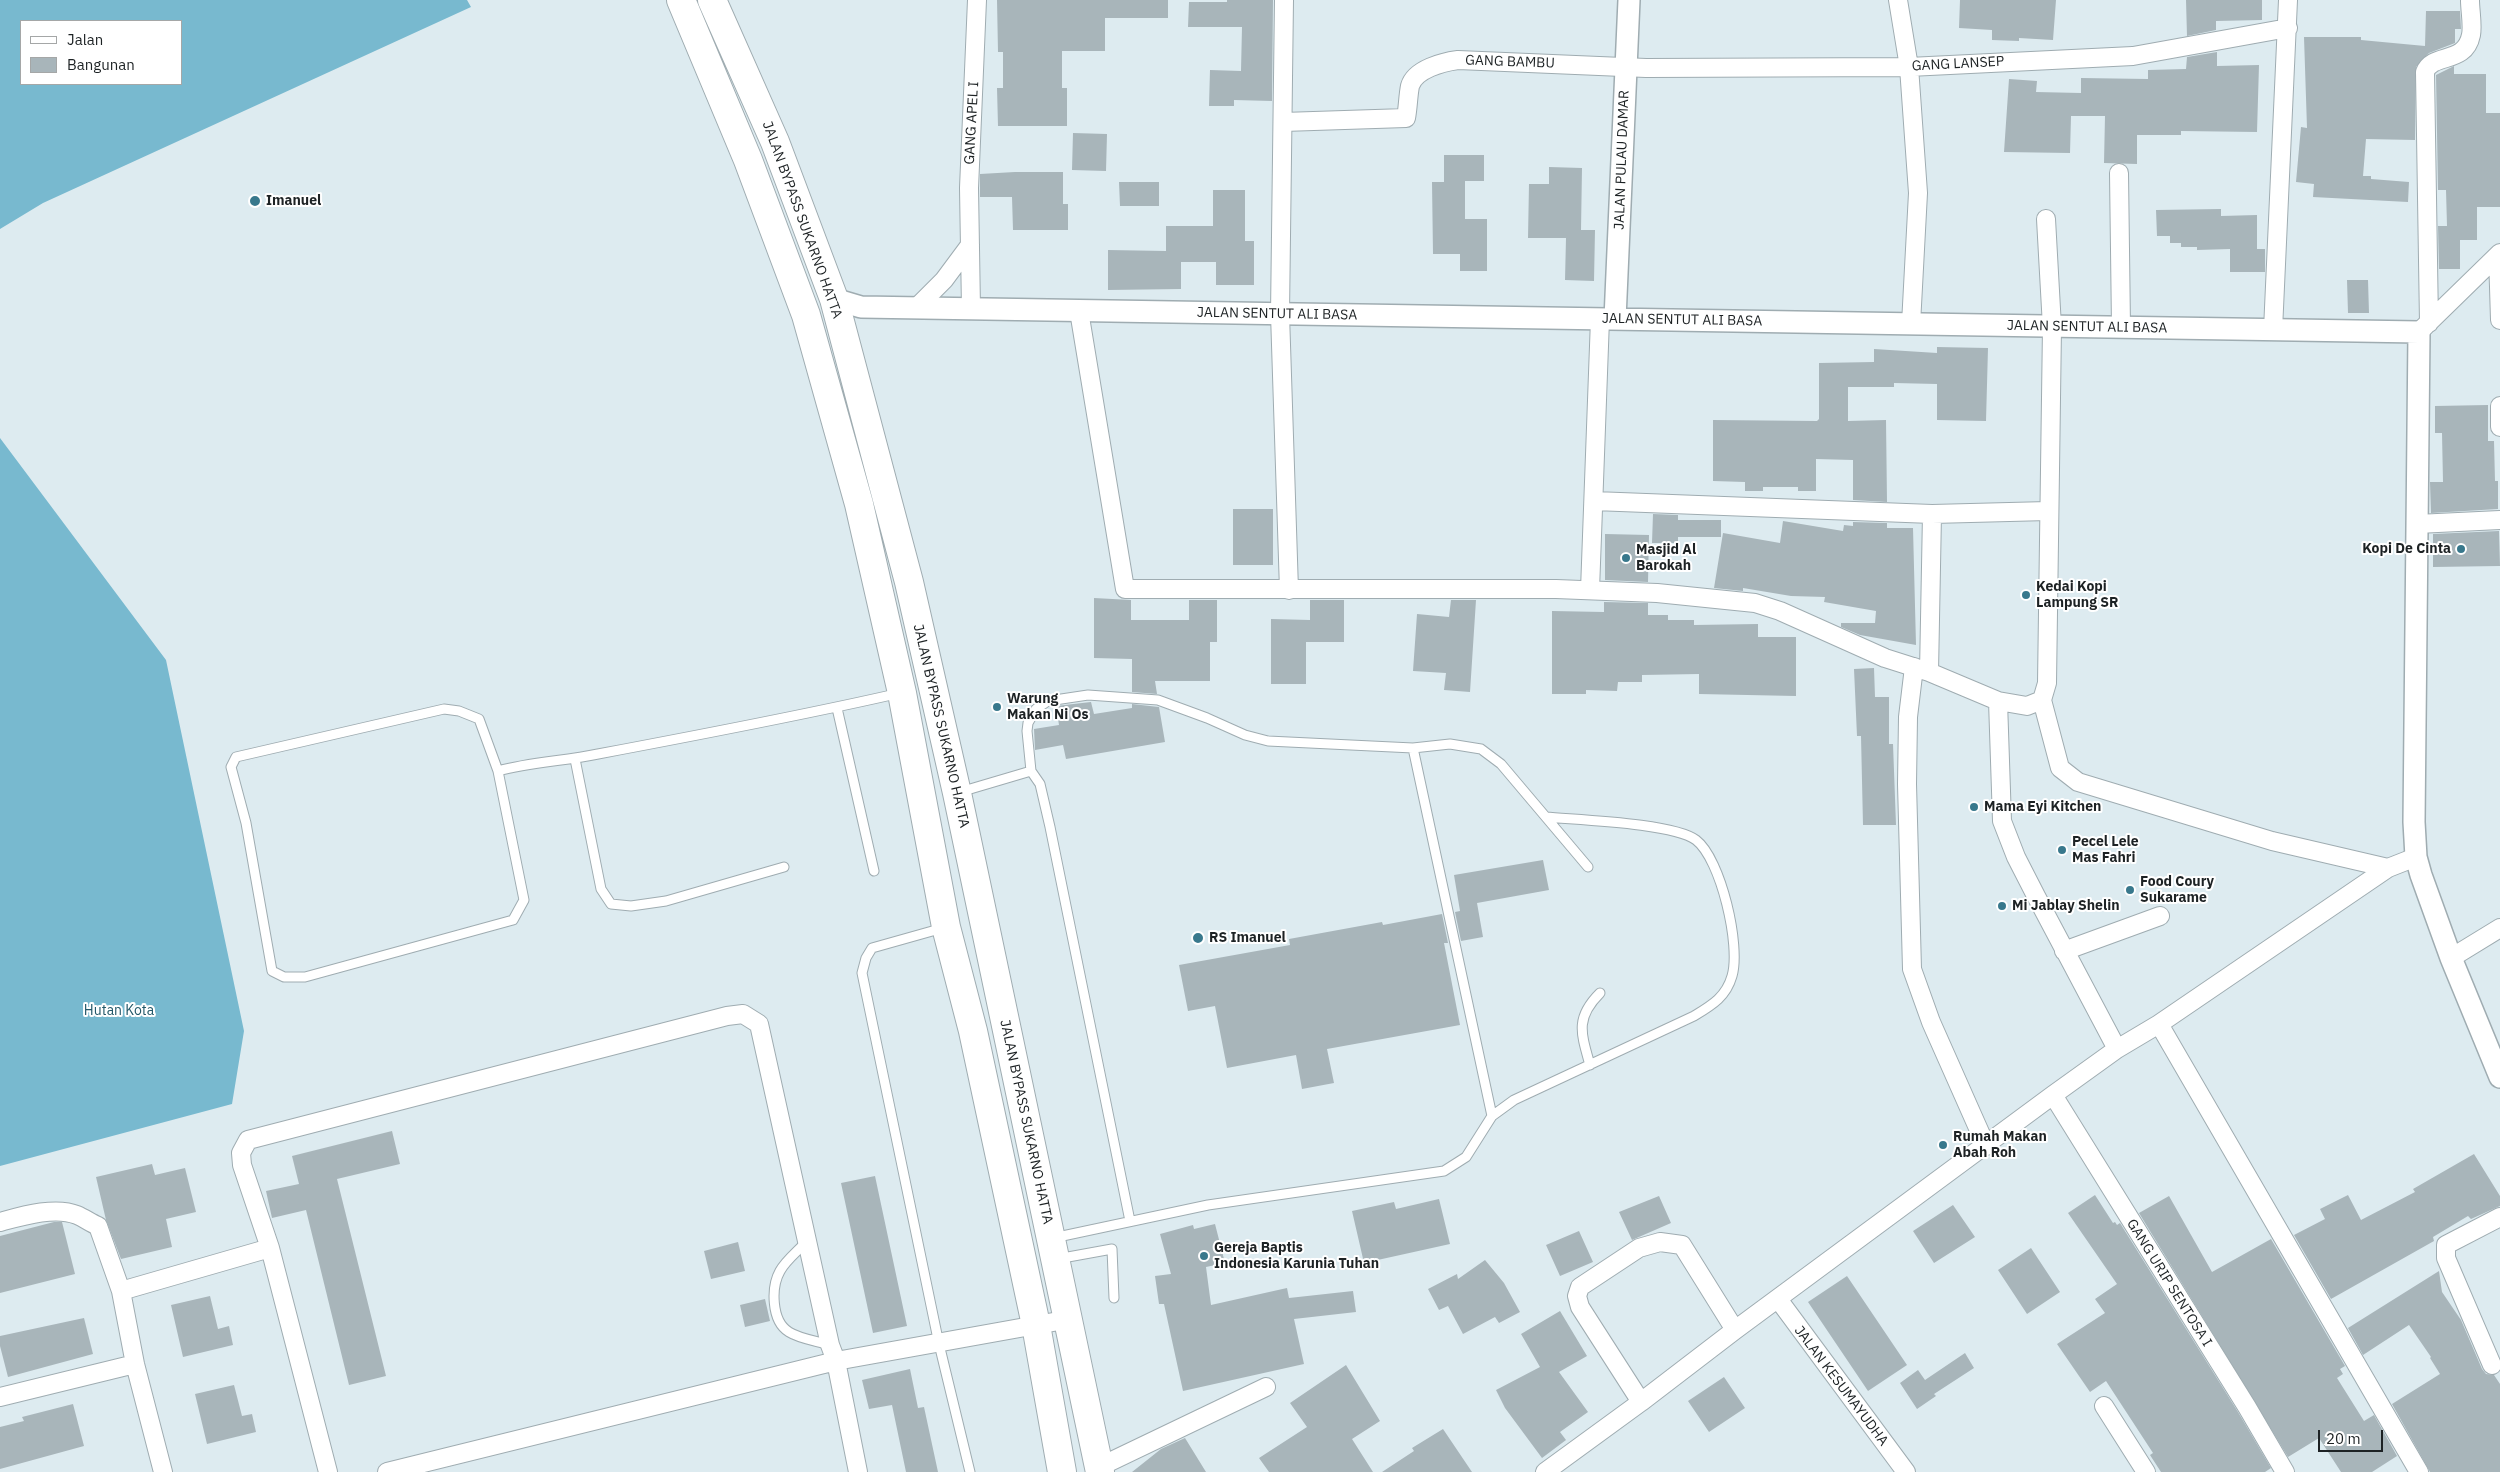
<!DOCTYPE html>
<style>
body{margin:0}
#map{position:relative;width:2500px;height:1472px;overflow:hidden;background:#ddebf0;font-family:"IBM Plex Sans",sans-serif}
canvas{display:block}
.legend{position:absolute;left:20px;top:20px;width:162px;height:65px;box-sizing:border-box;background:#fff;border:1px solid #a5a7a7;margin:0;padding:6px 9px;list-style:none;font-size:15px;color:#1d2224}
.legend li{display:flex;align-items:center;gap:10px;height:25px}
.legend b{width:25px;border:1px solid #a5a7a7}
.scale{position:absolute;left:2318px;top:1430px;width:65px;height:22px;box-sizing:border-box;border:2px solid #1d2224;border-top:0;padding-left:6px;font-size:15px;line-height:18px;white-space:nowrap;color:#1d2224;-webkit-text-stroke:4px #fff;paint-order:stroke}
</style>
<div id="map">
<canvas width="2500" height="1472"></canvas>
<ul class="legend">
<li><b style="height:6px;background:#fff"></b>Jalan</li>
<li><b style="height:14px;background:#a8b5ba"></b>Bangunan</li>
</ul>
<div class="scale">20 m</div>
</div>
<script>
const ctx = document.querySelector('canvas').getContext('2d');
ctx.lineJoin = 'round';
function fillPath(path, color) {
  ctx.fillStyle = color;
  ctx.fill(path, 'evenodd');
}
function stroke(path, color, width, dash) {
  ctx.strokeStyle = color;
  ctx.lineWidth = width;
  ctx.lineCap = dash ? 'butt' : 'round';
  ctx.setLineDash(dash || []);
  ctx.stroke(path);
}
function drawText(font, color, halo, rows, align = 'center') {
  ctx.font = font + ' "IBM Plex Sans",sans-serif';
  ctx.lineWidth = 4;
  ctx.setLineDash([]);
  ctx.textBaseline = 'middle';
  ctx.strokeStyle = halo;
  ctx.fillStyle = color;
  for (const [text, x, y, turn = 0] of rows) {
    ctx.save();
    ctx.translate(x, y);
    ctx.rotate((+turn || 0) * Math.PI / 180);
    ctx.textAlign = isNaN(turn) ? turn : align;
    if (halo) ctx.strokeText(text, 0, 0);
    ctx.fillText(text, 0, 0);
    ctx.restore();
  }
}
const forest = new Path2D(`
 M0 0H467L471 7 43 203 0 229ZM181 21V84H21V21Z
 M0 438 166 660 244 1031 232 1104 0 1166Z`);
const building = new Path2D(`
 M997 0H1168V18H1105V51H1062V88H1067V126H998L997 88H1003V52H998Z
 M1227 0H1273L1272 101 1234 100V106H1209L1210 70 1241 71 1242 27H1188L1189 2H1227Z
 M1960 0H2056L2053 40 2019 38V41L1992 40V30L1959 28Z
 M2186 0H2262V20L2216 21V30L2187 36Z
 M2426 11H2460L2461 29H2455V43L2429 53 2416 67 2415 140 2366 139 2363 176H2371V179L2409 182 2408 202 2313 197 2314 184 2296 182 2301 127 2307 128 2304 37H2361V40L2425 46Z
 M2217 52V66L2259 65 2257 132 2181 131V135H2137V164L2104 163 2105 116H2071L2070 153 2004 152 2009 79 2037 81 2036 92 2081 93V78L2148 79V70L2186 69 2187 57Z
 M2454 66V74H2486V113H2500V207H2477V240H2460V269H2439L2438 226H2447L2446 190H2438L2436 75Z
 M1073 133 1107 134 1106 171 1072 170Z
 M1444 155H1484V181H1465V219H1487V271H1460V254H1433L1432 182H1444Z
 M1549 167 1582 168 1581 230H1595L1594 281 1565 280 1566 238H1528L1529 184H1549Z
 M1015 172H1063V204H1068V230H1013L1012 197H980V174Z
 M1119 182H1159V206H1120Z
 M1213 190H1245V241H1254V285H1216V262H1181V289L1108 290V250L1166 251V226H1213Z
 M2221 209V216L2257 215V249H2265V272H2230V249L2197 250V247H2181V243H2170V236H2157L2156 210Z
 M2347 280H2368L2369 313H2348Z
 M1937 347 1988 348 1986 421 1937 420V384L1894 383V387H1848V421L1886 420 1887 502 1853 500V460L1816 459V491H1798V487H1763V491H1745V482L1713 481V420L1817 421 1819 419V363L1874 362V349L1937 353Z
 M2488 405V441H2494L2495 481H2498V509L2431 513 2430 482H2443L2442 433H2435V406Z
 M1233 509H1273V565H1233Z
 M1653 514 1678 515V520H1721V537H1678V543H1652Z
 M1783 521 1843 531 1844 525 1853 526V522L1887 523V528H1913L1916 645 1860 635 1841 627V623H1875L1876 611 1824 602 1825 597 1791 596 1743 588V591L1714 588 1723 533 1780 543Z
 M2499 531 2500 566 2433 567V534Z
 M1605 534 1649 535 1648 582 1605 580Z
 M1094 598 1131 600V620H1189V600H1217V642H1210V681H1155L1157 694 1132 692V659L1094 658Z
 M1310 600H1344V642H1306V684H1271V619L1310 620Z
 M1451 600H1476L1470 692 1444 690 1446 673 1413 671 1417 614 1449 617Z
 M1604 602 1648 603V615H1668V620H1694V625L1758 624V637H1796V696L1699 694V674L1642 675V682H1618L1617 691 1586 690V694H1552V611L1604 612Z
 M1874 668 1875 697H1889V744H1893L1896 825H1863L1861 736H1857L1854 669Z
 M1091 702 1094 714 1132 708V704L1159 707 1165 742 1066 759 1063 745 1035 750 1034 729 1059 725 1056 706Z
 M1543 860 1549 890 1477 903 1483 937 1461 941 1455 912 1460 911 1454 875Z
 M1442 914 1448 943H1444L1460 1025 1327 1049 1334 1083 1302 1089 1296 1055 1227 1068 1215 1006 1188 1011 1179 965 1290 945 1289 939 1382 922 1383 925Z
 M392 1131 400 1164 337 1179 386 1376 349 1385 306 1210 272 1218 266 1191 299 1184 292 1156Z
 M2474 1154 2500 1196V1206L2471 1219 2468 1216 2433 1237 2434 1241 2331 1299 2294 1235 2325 1219 2320 1209 2348 1195 2361 1220 2415 1192 2413 1189Z
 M152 1164 155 1175 185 1168 196 1212 166 1219 172 1247 121 1259 106 1220 96 1177Z
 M875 1176 907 1326 873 1333 841 1183Z
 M2095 1195 2113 1223 2115 1222 2117 1225 2120 1223 2238 1412 2271 1468 2265 1472H2161L2150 1455 2153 1453 2106 1381 2090 1392 2057 1344 2105 1313 2095 1299 2117 1284 2068 1213Z
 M1659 1196 1671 1223 1632 1240 1619 1212Z
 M2169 1196 2212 1272 2271 1239 2345 1366 2340 1369 2343 1374 2337 1378 2364 1421 2374 1415 2397 1456 2372 1472H2341L2319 1438 2288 1457 2139 1213Z
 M1439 1199 1450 1244 1364 1263 1352 1211 1394 1202 1396 1209Z
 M1953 1205 1975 1237 1934 1263 1913 1231Z
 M54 1222H62L75 1274 0 1293V1236Z
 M1215 1224 1225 1263 1206 1267 1211 1305 1287 1288 1289 1298 1353 1291 1356 1312 1294 1319 1304 1364 1183 1391 1164 1304H1159L1155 1276 1171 1274 1160 1234 1193 1225 1194 1229Z
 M1579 1231 1593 1262 1560 1276 1546 1245Z
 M738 1242 745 1271 711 1279 704 1251Z
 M2031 1248 2060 1292 2027 1314 1998 1270Z
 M1485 1260 1504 1283 1520 1312 1499 1323 1495 1317 1463 1334 1448 1306 1439 1310 1428 1289 1457 1274 1458 1279Z
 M2439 1271 2442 1292 2461 1320 2482 1369 2486 1374 2494 1375 2500 1384V1472H2430L2392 1404 2440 1374 2430 1358 2431 1357 2409 1325 2363 1355 2348 1328Z
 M1847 1276 1907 1365 1868 1391 1808 1302Z
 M210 1296 218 1329 229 1326 233 1345 183 1357 171 1305Z
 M765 1299 770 1321 745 1327 740 1305Z
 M1560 1311 1587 1356 1559 1372 1588 1412 1560 1432 1566 1440 1542 1458 1505 1408 1496 1390 1540 1367 1521 1334Z
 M84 1318 93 1354 8 1377 0 1346V1336Z
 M1965 1353 1974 1368 1934 1394 1936 1396 1917 1409 1900 1383 1918 1370 1925 1380Z
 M1346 1365 1380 1421 1352 1439 1373 1472H1269L1259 1458 1307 1427 1290 1403Z
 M910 1369 918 1408 924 1407 938 1472H906L892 1405 869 1409 862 1380Z
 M1724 1377 1745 1408 1709 1432 1688 1401Z
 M234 1385 242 1416 252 1414 256 1432 207 1444 195 1394Z
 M73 1404 84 1446 0 1469V1427L24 1421 22 1417Z
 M1443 1429 1472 1472H1382L1414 1451 1412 1448Z
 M1185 1438 1206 1472H1132L1161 1449Z`);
const service = new Path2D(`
 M837 708 874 871
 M444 709 459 711 479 719 498 771 524 900 513 920 305 977H284L272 971 246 823 231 767 236 757Z
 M1413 748 1492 1116
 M575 759 601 889 611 904 631 906 666 901 784 867
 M498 771C531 762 565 761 598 754 699 735 800 716 900 693
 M960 792 1031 771
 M943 928 872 948 866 958 862 973 939 1344 970 1472
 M1590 1065C1581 1033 1575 1018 1600 993
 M1130 1221 1050 827 1040 784 1031 771 1027 731 1028 723 1036 709 1048 701 1088 695 1158 700 1207 718 1245 735 1268 741 1413 748 1450 744 1481 749 1501 764 1588 867
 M1053 1238 1208 1205 1444 1171 1466 1157 1492 1116 1514 1100 1694 1016C1712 1005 1726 997 1732 976 1741 946 1721 859 1696 840 1673 823 1578 820 1546 817
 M806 1242C798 1251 786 1260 780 1271 771 1287 771 1321 789 1332 800 1339 817 1341 830 1345
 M1057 1259 1112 1249 1114 1298`);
const minor = new Path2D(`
 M1284 0 1280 314 1289 590
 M1898 0 1909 67 1918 193 1911 324
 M1283 122 1406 118C1408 108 1408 96 1410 86 1415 69 1443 62 1458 60L1646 68 1909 67 2133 56 2288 28
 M2119 173 2121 327
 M2498 255 2500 320
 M916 308 944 280 970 245
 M971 309 969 188 977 0
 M1079 311 1125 589H1556L1657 593 1755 603 1780 611 1885 658 1929 672 1998 701 2027 706 2042 700 2047 683 2052 327 2046 219
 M2429 323 2425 72C2433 52 2465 65 2471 35 2473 25 2470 11 2470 0
 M2423 328 2500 253
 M2273 330 2288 0
 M2500 427V406
 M1594 501 1932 514 2048 511
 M2417 524 2500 520
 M1590 590 1600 319
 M1914 667 1908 717 1907 784 1912 969 1931 1022 1986 1146
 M1929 672 1932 514
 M2042 700 2060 768 2078 782 2272 841 2388 868
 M1998 701 2002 821 2016 857 2036 896 2117 1049
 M2064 951 2160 916
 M2451 958 2500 928
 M2159 1024 2388 868 2416 857
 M2053 1095 2247 1407 2285 1472
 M0 1222C22 1216 55 1206 77 1215 84 1218 91 1223 98 1226L121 1291 135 1364 163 1472
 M121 1291 270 1248
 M1778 1299 1906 1472
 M2492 1365 2446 1258V1245L2500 1217
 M0 1397 135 1364
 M1641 1402 1580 1307 1577 1296 1580 1287 1639 1248 1660 1242 1682 1245 1735 1330
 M2104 1406 2146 1472
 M1099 1467 1266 1387
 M328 1472 270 1248 242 1165 241 1153 248 1140 727 1016 743 1014 759 1024 830 1345 836 1361 858 1472
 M387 1472 836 1361 1070 1319
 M1545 1472 1641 1402 1735 1330 2053 1095 2117 1049 2159 1024 2419 1472`);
const tertiary = new Path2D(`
 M834 299 861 307 2419 332 2414 822 2416 857 2421 875 2451 958 2500 1077
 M1615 319 1629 0`);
const trunk = new Path2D(`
 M681 0 748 160 806 315 859 504 902 693 946 927 973 1031 1036 1325 1062 1472
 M712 0 775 142 834 299 909 582 957 793 1100 1472`);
const markers = [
 [255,201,6,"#38788c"],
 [2461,549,5,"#38788c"],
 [1626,558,5,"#38788c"],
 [2026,595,5,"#38788c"],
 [997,707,5,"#38788c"],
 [1974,807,5,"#38788c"],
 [2062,850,5,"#38788c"],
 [2130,890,5,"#38788c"],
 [2002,906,5,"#38788c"],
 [1198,938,6,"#38788c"],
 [1943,1145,5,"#38788c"],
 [1204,1256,5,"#38788c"]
];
const streetNames = [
 ["GANG BAMBU",1510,62,2],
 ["GANG LANSEP",1958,64,-3],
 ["GANG APEL I",972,123,-87],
 ["JALAN PULAU DAMAR",1622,160,-88],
 ["JALAN BYPASS SUKARNO HATTA",802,220,70],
 ["JALAN SENTUT ALI BASA",1277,314,1],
 ["JALAN SENTUT ALI BASA",1682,320,1],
 ["JALAN SENTUT ALI BASA",2087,327,1],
 ["JALAN BYPASS SUKARNO HATTA",941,726,77],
 ["JALAN BYPASS SUKARNO HATTA",1026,1122,78],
 ["GANG URIP SENTOSA I",2169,1283,58],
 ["JALAN KESUMAYUDHA",1841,1386,53]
];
const poiNames = [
 ["Imanuel",266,201],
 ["Kopi De Cinta",2451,549,"right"],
 ["Masjid Al",1636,550],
 ["Barokah",1636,566],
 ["Kedai Kopi",2036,587],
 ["Lampung SR",2036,603],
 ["Warung",1007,699],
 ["Makan Ni Os",1007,715],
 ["Mama Eyi Kitchen",1984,807],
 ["Pecel Lele",2072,842],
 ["Mas Fahri",2072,858],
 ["Food Coury",2140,882],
 ["Sukarame",2140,898],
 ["Mi Jablay Shelin",2012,906],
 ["RS Imanuel",1209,938],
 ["Rumah Makan",1953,1137],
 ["Abah Roh",1953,1153],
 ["Gereja Baptis",1214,1248],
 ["Indonesia Karunia Tuhan",1214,1264]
];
const parkNames = [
 ["Hutan Kota",119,1011]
];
fillPath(forest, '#78b9cf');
fillPath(building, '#a8b5ba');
stroke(service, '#9facb1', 11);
stroke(minor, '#9facb1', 20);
stroke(tertiary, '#9facb1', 24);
stroke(trunk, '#9facb1', 30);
stroke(service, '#fff', 9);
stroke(minor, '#fff', 18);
stroke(tertiary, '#fff', 21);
stroke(trunk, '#fff', 28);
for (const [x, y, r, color] of markers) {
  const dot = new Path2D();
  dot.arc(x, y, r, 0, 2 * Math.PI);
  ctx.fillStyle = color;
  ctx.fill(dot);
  stroke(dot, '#fff', 2);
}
drawText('14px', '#1d2224', '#fff', streetNames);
drawText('bold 14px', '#1d2224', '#fff', poiNames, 'left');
drawText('14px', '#235869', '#fff', parkNames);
</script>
